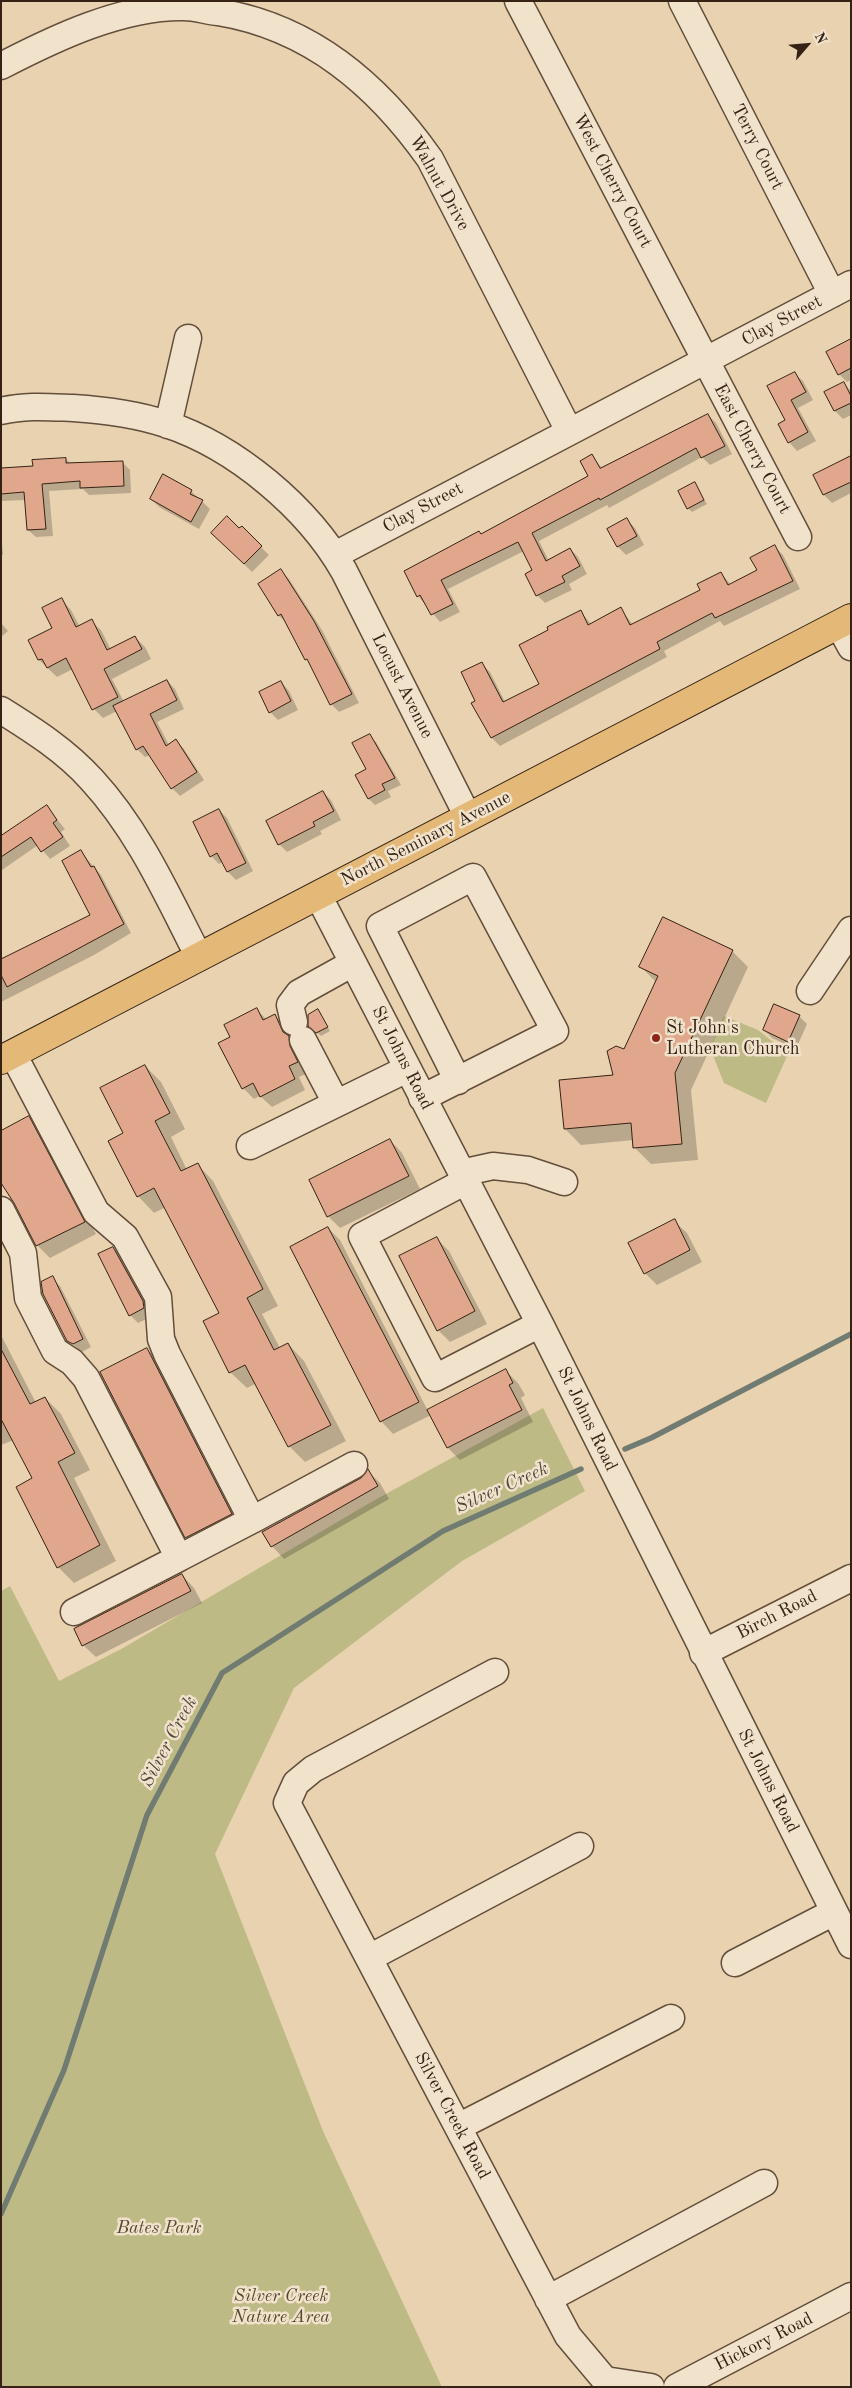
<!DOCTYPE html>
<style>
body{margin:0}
#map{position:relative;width:852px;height:2388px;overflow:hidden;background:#e9d2b0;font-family:"Old Standard TT",serif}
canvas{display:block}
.frame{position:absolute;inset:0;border:2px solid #352214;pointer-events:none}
.north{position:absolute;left:782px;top:20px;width:50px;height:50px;-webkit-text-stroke:4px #f1e2cc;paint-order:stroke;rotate:63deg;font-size:14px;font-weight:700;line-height:20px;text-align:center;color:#352214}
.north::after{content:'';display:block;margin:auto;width:18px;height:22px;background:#352214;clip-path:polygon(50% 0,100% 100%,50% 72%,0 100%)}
</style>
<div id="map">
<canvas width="852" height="2388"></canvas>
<div class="frame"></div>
<div class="north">N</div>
</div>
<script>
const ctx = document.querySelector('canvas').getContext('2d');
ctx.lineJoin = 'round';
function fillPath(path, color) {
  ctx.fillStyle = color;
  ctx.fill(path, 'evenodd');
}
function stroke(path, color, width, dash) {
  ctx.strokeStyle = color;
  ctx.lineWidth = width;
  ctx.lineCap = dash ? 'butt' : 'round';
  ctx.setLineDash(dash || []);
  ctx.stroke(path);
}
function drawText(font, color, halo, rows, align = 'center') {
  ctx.font = font + ' "Old Standard TT",serif';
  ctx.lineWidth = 5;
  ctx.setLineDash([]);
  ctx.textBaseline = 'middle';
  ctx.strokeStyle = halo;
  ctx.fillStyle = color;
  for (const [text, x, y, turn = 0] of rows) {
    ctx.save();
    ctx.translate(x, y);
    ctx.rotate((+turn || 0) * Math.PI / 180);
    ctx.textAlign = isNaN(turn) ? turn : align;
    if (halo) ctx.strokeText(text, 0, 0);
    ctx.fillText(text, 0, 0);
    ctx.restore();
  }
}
const green = new Path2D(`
 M724 1016 758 1030 788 1054 766 1103 724 1083 710 1048Z
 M543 1408 585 1491 462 1561 294 1688 215 1854 323 2131 442 2387H1V1591L10 1586 59 1681 123 1648 373 1501Z`);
const shadow = new Path2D(`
 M851 341V380L847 382 839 374Z
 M794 373 803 381 813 400 798 408 816 441 797 451 789 442 780 425 787 421Z
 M844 384 851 391V415L843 419 835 411Z
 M708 415 716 423 732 454 710 465 702 457 609 508 607 505 539 541 549 561 570 549 578 557 587 574 569 584 572 590 545 603 537 595 534 570 524 551 448 589 460 612 440 622 418 596 481 535 589 476 592 456 602 468Z
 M851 455V493L832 503 824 495 842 460Z
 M66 459 71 464 122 462 130 470 131 493 89 495 83 489 49 491 53 536 36 537 28 530 26 500 1 501V470L34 467Z
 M695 484 707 504 692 512 688 508Z
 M191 491 210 509 199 529 159 507 151 499Z
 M627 520 635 528 644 545 626 555 618 547 608 529Z
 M242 528 269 555 252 572 212 533 239 530Z
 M1 532 3 555H1Z
 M775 547 783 555 800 589 724 626 720 621 664 651 667 657 500 746 492 738 473 704 477 702 482 664 490 672 505 702 541 684 581 612 591 624 621 609 633 625 702 591 721 573 731 585 758 571Z
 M281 571 289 579 322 630 359 703 339 712 331 704 310 663 287 623 278 615Z
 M62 600 71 610 80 627 91 621 101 630 111 650 135 637 145 647 151 659 112 679 124 702 167 681 175 689 184 709 157 722 169 745 176 741 184 749 204 780 180 796 172 788 150 755 145 757 137 749 117 711 103 718 94 709 73 669 57 677 39 660 54 628Z
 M1 623 8 631 1 637Z
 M281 682 289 691 298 710 278 720 270 712Z
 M369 736 376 742 401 785 388 791 391 797 375 805 369 799 356 775 367 769Z
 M323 792 331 800 341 820 320 831 322 834 287 852 279 844Z
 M47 807 65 829 61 832 70 846 50 859 38 845 2 870 1 836Z
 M219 810 227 818 253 871 236 880 228 872 223 862 219 864 211 856Z
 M81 852 101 875 131 933 94 955 1 1002V961L92 915Z
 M732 951 748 967 691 1090 698 1160 651 1164 635 1148 634 1140 581 1145 565 1129 615 1076 657 983 641 967Z
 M257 1010 267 1020 275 1016 286 1027 308 1073 299 1077 305 1090 272 1107 260 1096 254 1099 243 1088 232 1037Z
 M318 1011 330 1031 321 1036 314 1030Z
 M799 1016 807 1024 796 1049 772 1038 764 1030Z
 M145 1066 161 1082 185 1129 171 1137 187 1170 197 1164 213 1181 278 1306 262 1314 280 1348 288 1344 304 1361 346 1441 305 1462 289 1446 257 1383 247 1388 230 1372 220 1313 166 1207 154 1213 138 1196 125 1134Z
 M28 1118 41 1130 96 1234 50 1258 37 1245 1 1179Z
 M390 1140 402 1153 420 1189 340 1228 328 1216Z
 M674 1221 687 1233 702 1262 657 1285 645 1273Z
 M328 1228 340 1240 428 1411 506 1371 518 1383 525 1395 521 1398 533 1422 460 1460 448 1448 431 1415 393 1434 381 1421Z
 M437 1239 449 1251 487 1324 450 1342 438 1330Z
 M113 1248 121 1256 151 1311V1317L138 1323 130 1315Z
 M52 1278 60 1286 91 1347 82 1352 68 1340Z
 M1 1335 36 1403 45 1398 61 1414 90 1470 74 1478 116 1561 74 1583 58 1567 34 1479 14 1440 1 1445Z
 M147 1349 159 1361 243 1526 199 1549 186 1537Z
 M368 1471 380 1483 389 1499 284 1559 272 1546 362 1479Z
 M182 1575 194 1588 202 1603 96 1657 83 1645Z`);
const stream = new Path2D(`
 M625 1449 651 1438 851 1334
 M1 2214 64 2070 147 1815 222 1673 443 1531 581 1469`);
const building = new Path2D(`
 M851 339V368L838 375 826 352Z
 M795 372 806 392 791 400 808 432 788 443 778 424 785 420 767 386Z
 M844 382 851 396V403L834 411 824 392Z
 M708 414 725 446 701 458 696 448 600 500 599 498 532 533 546 561 570 548 580 566 562 576 565 582 536 596 525 574 532 570 518 542 441 580 453 604 431 615 420 595 417 597 404 571 479 531 481 534 588 476 580 461 592 454 600 468Z
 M851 456V482L823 495 813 475Z
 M66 458V463L123 461 124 486 80 488V481L42 484 46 529 27 530 24 492 1 494V468L33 466 32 460Z
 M163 474 192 490 190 494 203 500 191 522 150 499Z
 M695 482 704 500 687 509 678 491Z
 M227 516 239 528 242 526 262 546 244 564 211 533Z
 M627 518 637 536 617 547 607 529Z
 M775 545 793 581 715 618 712 613 657 642 660 649 491 738 471 703 475 701 461 672 482 662 503 702 539 684 519 645 548 630 547 627 581 610 588 625 621 607 630 625 700 590 697 584 721 572 728 585 757 570 750 558Z
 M281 569 314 621 352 694 330 705 307 659 305 660 281 614 278 616 258 584Z
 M62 598 76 627 92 619 107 650 135 636 142 649 104 669 118 697 92 710 66 658 47 668 42 659 38 660 28 640 52 628 42 608Z
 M167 680 177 700 150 714 166 746 176 739 197 772 171 789 143 746 136 750 113 706Z
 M281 681 291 701 269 713 259 692Z
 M370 734 395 778 382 784 385 790 368 799 355 775 366 769 352 743Z
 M323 791 334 811 313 822 315 826 278 845 266 821Z
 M47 805 57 820 53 823 63 837 41 852 31 837 1 857V836Z
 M219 809 246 863 227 872 217 853 210 857 193 822Z
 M81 850 91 867 94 866 124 924 7 987 1 975V959L90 915 62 861Z
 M663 917 733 950 675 1073 682 1144 633 1148 631 1123 564 1129 559 1080 613 1075 607 1051 616 1046 624 1049 658 976 639 967Z
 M774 1004 800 1015 788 1042 763 1030Z
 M257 1008 263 1020 275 1014 283 1032 289 1036 290 1046 298 1062 289 1066 295 1079 260 1097 253 1083 242 1089 218 1043 230 1037 224 1025Z
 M318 1009 328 1027 316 1033 308 1026V1015Z
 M145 1065 170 1113 155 1121 181 1171 198 1163 263 1289 247 1298 274 1350 288 1343 331 1425 288 1447 245 1365 229 1373 203 1321 219 1313 154 1188 137 1197 108 1141 123 1133 100 1088Z
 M29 1116 85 1222 36 1246 14 1203 1 1183V1131Z
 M390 1139 409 1176 327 1217 309 1180Z
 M675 1219 690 1250 644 1274 628 1243Z
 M328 1227 419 1402 380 1422 290 1247Z
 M437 1237 475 1311 437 1331 399 1256Z
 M113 1247 143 1301 144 1308 129 1316 98 1254Z
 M53 1276 83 1339 73 1344 67 1341 43 1294 41 1282Z
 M147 1348 232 1514 185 1538 100 1372Z
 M1 1349 30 1404 45 1397 75 1453 58 1462 100 1545 57 1568 16 1487 32 1478 1 1419Z
 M506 1369 513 1383 509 1385 522 1410 447 1448 427 1410Z
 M368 1469 378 1486 271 1547 262 1532 361 1478Z
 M182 1574 191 1591 82 1646 74 1629Z`);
const minor = new Path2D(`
 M518 1 798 537
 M682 1 832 294
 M1 66C55 38 122 6 184 7 195 7 207 11 218 12 310 27 377 84 430 159L569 431
 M1 411C25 405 48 407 73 408 105 410 136 414 166 424 236 447 308 508 344 571L468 817
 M168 425 188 338
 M335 555 851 284
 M839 625 851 647
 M1 710C33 730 66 751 92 780 139 831 167 895 199 957
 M318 895 540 1324 851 1945
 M810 991 851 930
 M294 1022 290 1005 299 993 353 963
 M303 1040 336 1103
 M422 1098 555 1031 473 877 380 926 458 1081
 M250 1146 407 1069
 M461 1173 493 1166 528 1170 564 1182
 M466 1181 362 1236 435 1378 540 1324
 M1 1210 23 1253 28 1298 55 1351 72 1362 86 1378 179 1558 252 1520 167 1354 161 1339 158 1297 125 1237 96 1212 13 1054
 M252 1520 354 1465
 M74 1612 179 1558
 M703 1653 851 1578
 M495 1672 313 1769 296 1783 287 1803 568 2336 605 2380 651 2387
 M369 1958 580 1846
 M735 1963 834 1912
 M458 2127 671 2018
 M548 2299 764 2183
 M677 2387 851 2296`);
const major = new Path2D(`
 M1 1060 851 618`);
const markers = [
 [656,1038,5,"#8f2418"]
];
const streetNames = [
 ["Terry Court",757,147,63],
 ["West Cherry Court",612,181,62],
 ["Walnut Drive",439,183,61],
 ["Clay Street",782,321,-28],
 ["East Cherry Court",752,449,62],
 ["Clay Street",423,508,-28],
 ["Locust Avenue",402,686,63],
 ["North Seminary Avenue",426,839,-27],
 ["St Johns Road",402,1058,63],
 ["St Johns Road",587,1419,64],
 ["Birch Road",777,1615,-27],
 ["St Johns Road",768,1781,63],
 ["Silver Creek Road",452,2116,62],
 ["Hickory Road",764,2342,-27]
];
const poiNames = [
 ["St John's",666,1028],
 ["Lutheran Church",666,1049]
];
const parkNames = [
 ["Bates Park",159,2228],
 ["Silver Creek",281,2296],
 ["Nature Area",281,2317]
];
const waterNames = [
 ["Silver Creek",502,1488,-24],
 ["Silver Creek",169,1742,-62]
];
fillPath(green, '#beba86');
fillPath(shadow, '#0003');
stroke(stream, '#707b71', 5.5);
fillPath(building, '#e1a78c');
stroke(building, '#352214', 1);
stroke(minor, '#624e3b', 29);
stroke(major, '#352214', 30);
stroke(minor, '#f1e2cc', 26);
stroke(major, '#e4b978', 28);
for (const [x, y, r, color] of markers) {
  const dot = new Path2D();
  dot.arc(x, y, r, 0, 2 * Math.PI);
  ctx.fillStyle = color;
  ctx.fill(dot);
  stroke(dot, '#f1e2cc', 2);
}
drawText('18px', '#352214', '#f1e2cc', streetNames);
drawText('18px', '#352214', '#f1e2cc', poiNames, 'left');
drawText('italic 18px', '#574830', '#f1e2cc', parkNames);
drawText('italic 19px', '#4e473b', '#f1e2cc', waterNames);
</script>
